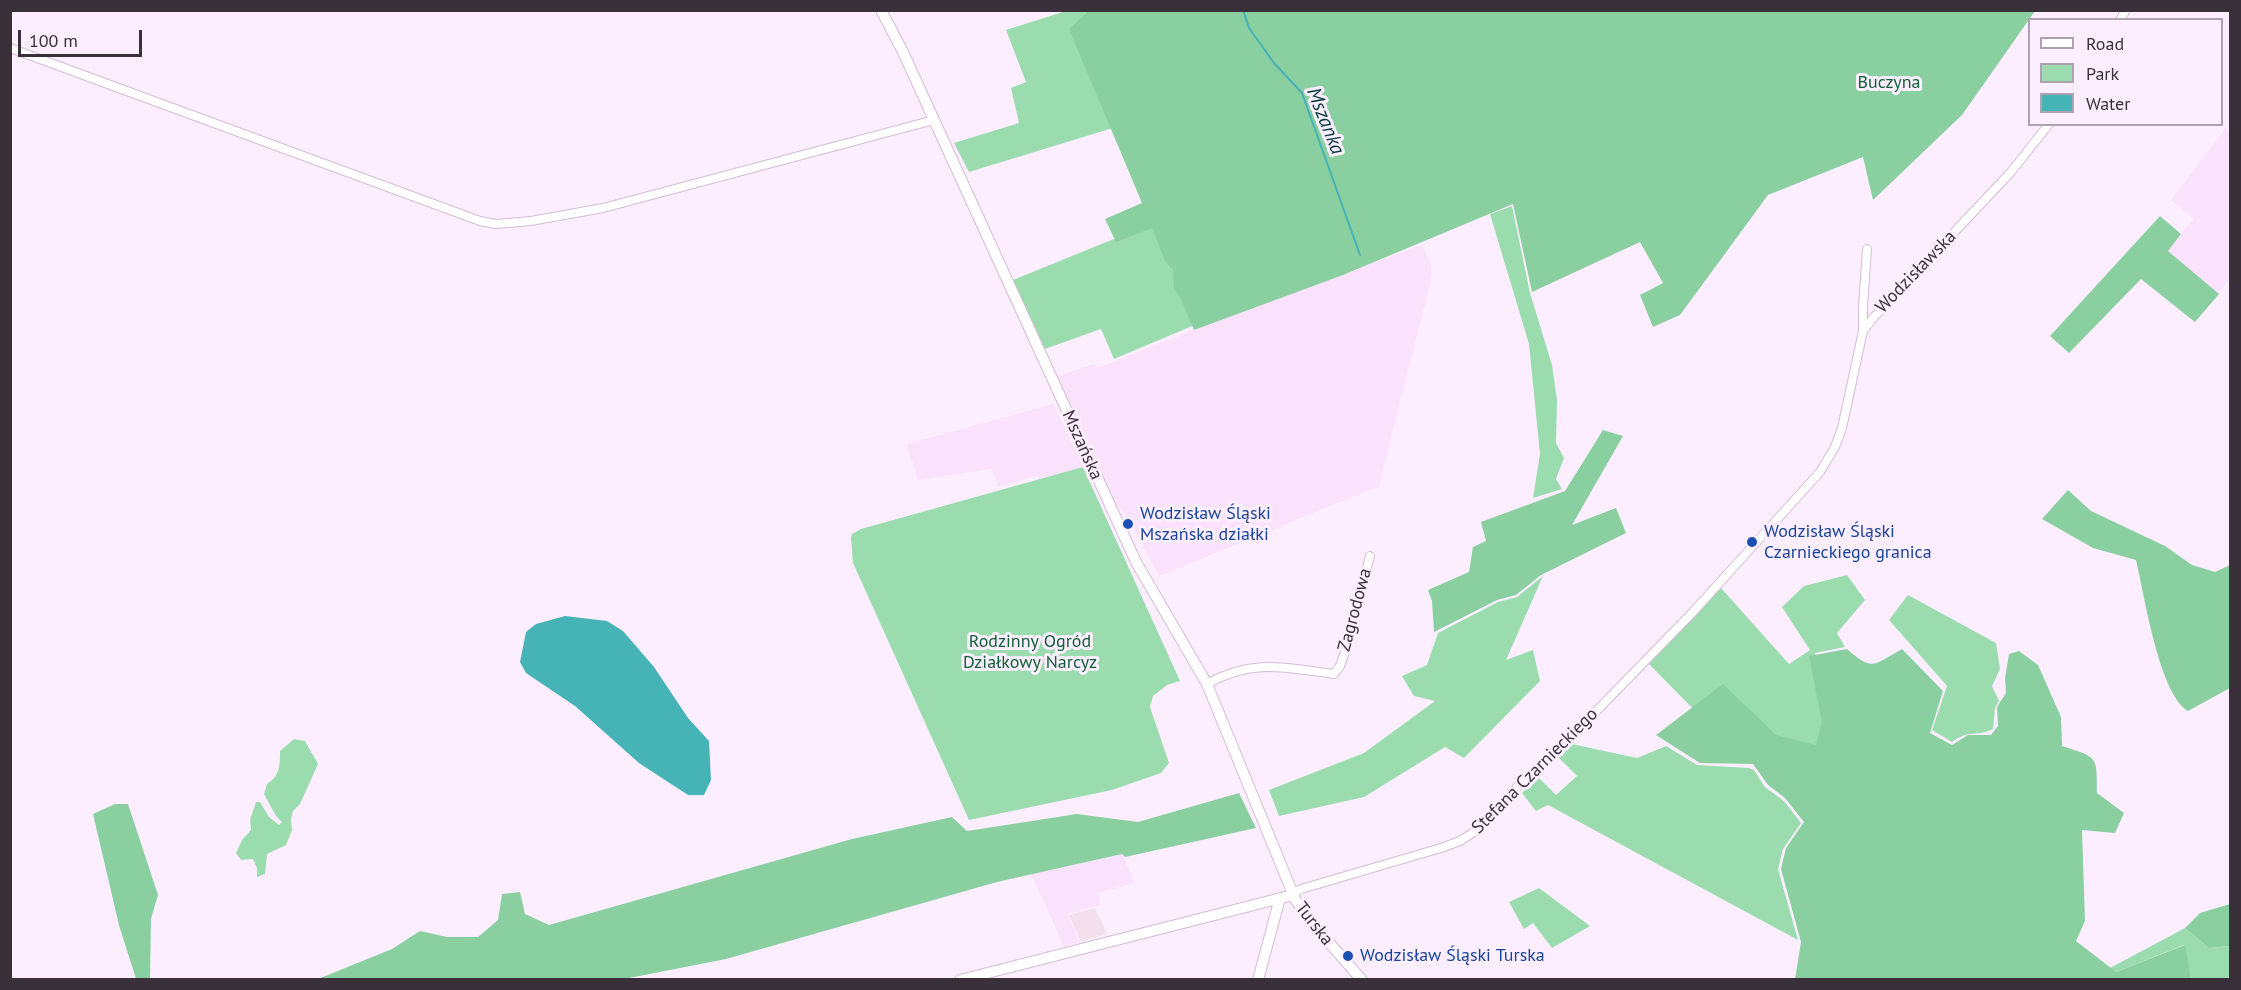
<!DOCTYPE html>
<meta charset="utf-8">
<style>
body{margin:0}
#map{position:relative;width:2241px;height:990px;overflow:hidden;background:#fdeeff;font-family:"PT Sans",sans-serif}
canvas{display:block}
.frame{position:absolute;inset:0;border:12px solid #3a303a;pointer-events:none}
.legend{position:absolute;left:2028px;top:18px;width:195px;height:108px;box-sizing:border-box;background:#fdeeff;border:2px solid #afa2b0;margin:0;padding:8px 10px;list-style:none;font-size:18px;color:#3a303a}
.legend li{display:flex;align-items:center;gap:12px;height:30px}
.legend b{width:30px;border:2px solid #afa2b0}
.scale{position:absolute;left:18px;top:30px;width:124px;height:27px;box-sizing:border-box;border:3px solid #3a303a;border-top:0;padding-left:8px;font-size:18px;line-height:21px;white-space:nowrap;color:#3a303a;-webkit-text-stroke:4px #fdeeff;paint-order:stroke}
</style>
<div id="map">
<canvas width="2241" height="990"></canvas>
<div class="frame"></div>
<ul class="legend">
<li><b style="height:8px;background:#fff"></b>Road</li>
<li><b style="height:16px;background:#9bdcaf"></b>Park</li>
<li><b style="height:16px;background:#46b3b7"></b>Water</li>
</ul>
<div class="scale">100 m</div>
</div>
<script>
const ctx = document.querySelector('canvas').getContext('2d');
ctx.lineJoin = 'round';
function fillPath(path, color) {
  ctx.fillStyle = color;
  ctx.fill(path, 'evenodd');
}
function stroke(path, color, width, dash) {
  ctx.strokeStyle = color;
  ctx.lineWidth = width;
  ctx.lineCap = dash ? 'butt' : 'round';
  ctx.setLineDash(dash || []);
  ctx.stroke(path);
}
function drawText(font, color, halo, rows, align = 'center') {
  ctx.font = font + ' "PT Sans",sans-serif';
  ctx.lineWidth = 6;
  ctx.setLineDash([]);
  ctx.textBaseline = 'middle';
  ctx.strokeStyle = halo;
  ctx.fillStyle = color;
  for (const [text, x, y, turn = 0] of rows) {
    ctx.save();
    ctx.translate(x, y);
    ctx.rotate((+turn || 0) * Math.PI / 180);
    ctx.textAlign = isNaN(turn) ? turn : align;
    if (halo) ctx.strokeText(text, 0, 0);
    ctx.fillText(text, 0, 0);
    ctx.restore();
  }
}
const commercial = new Path2D(`
 M1095 908 1107 934 1081 942 1069 915Z`);
const built = new Path2D(`
 M2225 129 2230 132V277L2219 294 2167 250 2194 219 2171 200Z
 M1422 245 1431 265 1432 276 1379 486 1159 576 1124 512 1116 504 1058 376 1094 364 1098 368 1194 330Z
 M1053 404 1084 467 1039 479 1037 476 998 487 992 469 918 480 907 444Z
 M1122 854 1135 883 1098 893 1100 905 1068 914 1079 942 1064 946 1031 874Z`);
const green = new Path2D(`
 M1066 11H1088L1093 13 1116 127 969 172 954 143 1019 123 1011 88 1026 82 1006 30Z
 M1512 206 1530 293 1552 365 1557 400 1556 443 1564 458 1556 479 1562 489 1533 498 1540 454 1529 344 1490 214Z
 M1153 223 1197 324 1114 359 1101 329 1042 350 1013 280Z
 M1083 467 1180 681 1167 685 1153 696 1150 707 1169 763 1161 773 1112 790 969 820 853 563 851 538 852 534 861 529Z
 M1847 575 1865 600 1837 633 1845 647 1815 653 1828 720 1817 751 1701 717 1648 663 1721 588 1789 664 1810 650 1782 607 1804 586Z
 M1543 576 1506 660 1533 650 1540 681 1464 758 1445 747 1364 797 1279 816 1269 790 1364 753 1435 701 1414 696 1402 676 1427 665 1438 633 1498 602 1517 597Z
 M1908 595 1996 643 2000 669 1992 686 1999 701 1995 708 1993 729C1978 737 1970 729 1952 742L1932 730 1947 686 1889 620Z
 M294 739 305 741 318 764 300 804 293 811 291 820 292 830 286 845 267 854 265 874 257 877V868L253 859 241 860 236 853 242 840 251 830 250 820 256 802H260L269 817 279 825 282 822 276 816 264 794 267 784C280 776 280 765 280 751Z
 M1572 744 1637 758 1666 746 1697 765 1749 768 1754 770 1765 787 1784 801 1801 823 1783 849 1778 869 1798 940 1548 805 1536 811 1522 793 1537 776 1556 795 1577 776 1559 758Z
 M1539 888 1590 926 1552 948 1533 923 1524 929 1509 902Z
 M2185 928 2209 948 2230 946V979H2191L2184 945 2116 972 2110 968Z`);
const forest = new Path2D(`
 M1090 10H2035V11L1962 115 1873 200 1863 157 1768 195 1680 315 1653 327 1640 295 1663 283 1640 242 1532 292 1513 204 1343 275 1194 330 1180 297 1174 289 1173 270 1165 261 1152 228 1116 242 1105 219 1142 203 1069 29Z
 M2160 216 2181 234 2168 251 2219 294 2195 322 2141 279 2069 353 2050 336Z
 M1603 430 1623 436 1572 525 1616 508 1626 533 1541 575 1516 595 1497 600 1434 632 1432 601 1428 590 1469 572 1473 547 1486 541 1481 522 1565 491Z
 M2068 490 2091 511 2165 546 2192 565 2215 572 2230 565V688L2188 711C2159 694 2144 593 2136 560L2093 548 2042 519Z
 M1847 649C1873 672 1873 665 1902 649L1943 691 1930 733 1952 745 1968 735H1991L1998 726 1997 707 2006 693 2005 678 2009 654 2019 651 2038 665 2061 717 2062 746C2098 758 2097 755 2097 793L2124 813 2115 833 2082 830 2085 921 2076 941 2116 972 2185 945 2191 979H1795L1801 942 1781 869 1786 848 1804 822 1785 798 1768 785 1753 764 1700 763 1656 735 1723 684 1776 735 1816 745 1822 723 1809 656Z
 M1239 793 1256 828 1125 857 1122 854 997 882 726 959 624 979H318L392 949 420 931 447 937H478L498 920 502 894 520 892 525 914 549 925 852 839 952 817 967 831 1077 814 1138 822Z
 M115 804H128L158 895 151 919 150 979H136L119 925 93 814Z
 M2230 904V946L2209 948 2185 928 2200 913Z`);
const water = new Path2D(`
 M565 616 607 621 623 631 654 667 688 718 709 741 711 780 704 795H688L639 763 575 706 526 673 520 662 526 632 536 624Z`);
const stream = new Path2D(`
 M1243 10 1249 28 1274 63 1302 93 1360 255`);
const minor = new Path2D(`
 M2120 20 2126 10
 M10 48 480 221 496 224 531 221 603 208 934 120
 M1863 330V306L1867 249
 M1207 684C1252 658 1286 668 1334 674L1340 666 1345 652 1370 556
 M1292 894 1301 889 1441 848 1460 841 1480 828 1520 784 1571 737 1692 613 1820 472 1835 447 1842 428 1863 331 1874 317 2011 172 2049 124`);
const tertiary = new Path2D(`
 M881 10 903 52 1136 562 1207 684 1295 899 1310 921 1362 980
 M960 980 1289 896 1292 894
 M1258 980 1280 898`);
const markers = [
 [1128,524,6,"#1a4fb4"],
 [1752,542,6,"#1a4fb4"],
 [1348,956,6,"#1a4fb4"]
];
const parkNames = [
 ["Buczyna",1889,83],
 ["Rodzinny Ogród",1030,642],
 ["Działkowy Narcyz",1030,663]
];
const streetNames = [
 ["Wodzisławska",1916,272,-46],
 ["Mszańska",1082,445,66],
 ["Zagrodowa",1355,610,-75],
 ["Stefana Czarnieckiego",1535,771,-45],
 ["Turska",1314,924,52]
];
const transitNames = [
 ["Wodzisław Śląski",1140,514],
 ["Mszańska działki",1140,535],
 ["Wodzisław Śląski",1764,532],
 ["Czarnieckiego granica",1764,553],
 ["Wodzisław Śląski Turska",1360,956]
];
const waterNames = [
 ["Mszanka",1325,121,68]
];
fillPath(commercial, '#f4dfed');
fillPath(built, '#fae2fc');
fillPath(green, '#9bdcaf');
fillPath(forest, '#89cf9f');
fillPath(water, '#46b3b7');
stroke(stream, '#46b3b7', 2);
stroke(minor, '#d4bcd6', 10);
stroke(tertiary, '#d4bcd6', 12);
stroke(minor, '#fff', 8);
stroke(tertiary, '#fff', 10);
for (const [x, y, r, color] of markers) {
  const dot = new Path2D();
  dot.arc(x, y, r, 0, 2 * Math.PI);
  ctx.fillStyle = color;
  ctx.fill(dot);
  stroke(dot, '#fdeeff', 2);
}
drawText('18px', '#0f6035', '#fdeeff', parkNames);
drawText('18px', '#3a303a', '#fdeeff', streetNames);
drawText('18px', '#164399', '#fdeeff', transitNames, 'left');
drawText('italic 20px', '#023839', '#fdeeff', waterNames);
</script>
